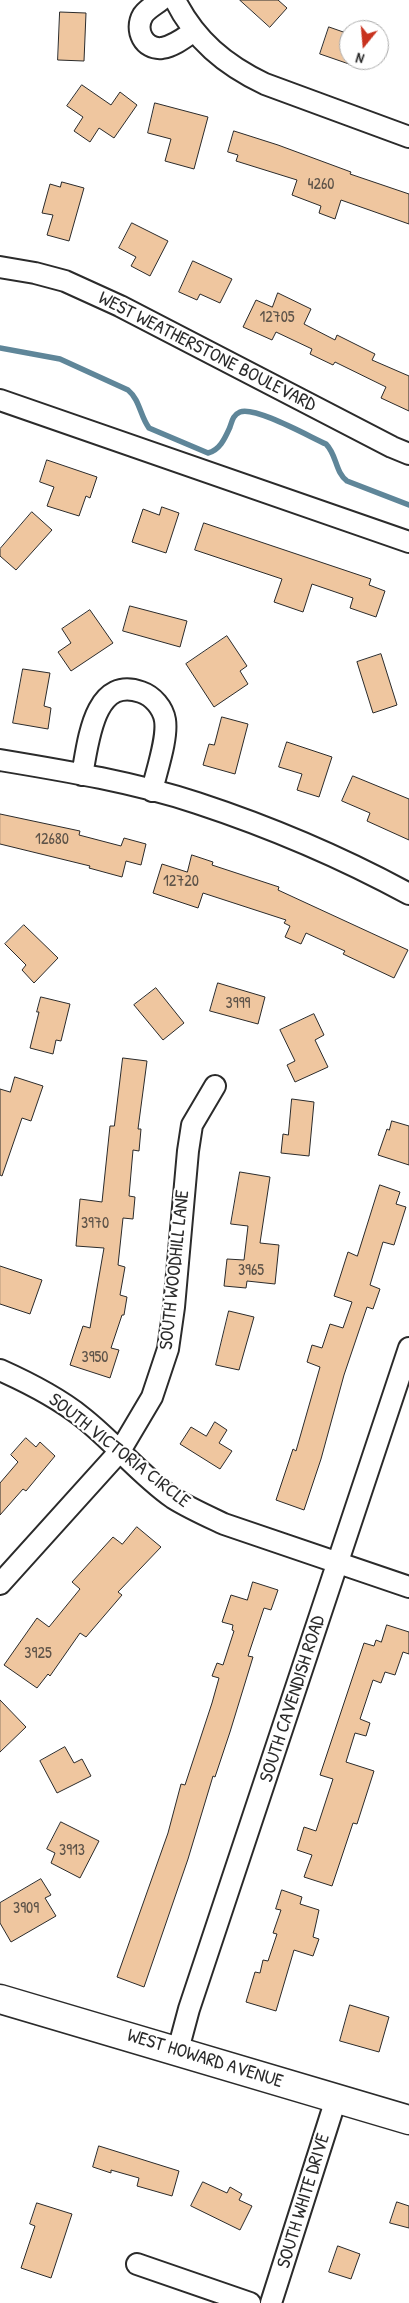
<!DOCTYPE html>
<style>
body{margin:0}
#map{position:relative;width:409px;height:2303px;overflow:hidden;background:#fff;font-family:"Patrick Hand",sans-serif}
canvas{display:block}
.north{position:absolute;left:339px;top:20px;width:50px;height:50px;box-sizing:border-box;background:#fff;border:1px solid #aaa;border-radius:50%;rotate:197deg;font-size:14px;font-weight:700;line-height:20px;text-align:center;color:#2b2b2b}
.north::after{content:'';display:block;margin:auto;width:18px;height:22px;background:#c8321e;clip-path:polygon(50% 0,100% 100%,50% 72%,0 100%)}
</style>
<div id="map">
<canvas width="409" height="2303"></canvas>
<div class="north">N</div>
</div>
<script>
const ctx = document.querySelector('canvas').getContext('2d');
ctx.lineJoin = 'round';
function stroke(path, color, width, dash) {
  ctx.strokeStyle = color;
  ctx.lineWidth = width;
  ctx.lineCap = dash ? 'butt' : 'round';
  ctx.setLineDash(dash || []);
  ctx.stroke(path);
}
function fillPath(path, color) {
  ctx.fillStyle = color;
  ctx.fill(path, 'evenodd');
}
function drawText(font, color, halo, rows, align = 'center') {
  ctx.font = font + ' "Patrick Hand",sans-serif';
  ctx.lineWidth = 4.5;
  ctx.setLineDash([]);
  ctx.textBaseline = 'middle';
  ctx.strokeStyle = halo;
  ctx.fillStyle = color;
  for (const [text, x, y, turn = 0] of rows) {
    ctx.save();
    ctx.translate(x, y);
    ctx.rotate((+turn || 0) * Math.PI / 180);
    ctx.textAlign = isNaN(turn) ? turn : align;
    if (halo) ctx.strokeText(text, 0, 0);
    ctx.fillText(text, 0, 0);
    ctx.restore();
  }
}
const stream = new Path2D(`
 M0 348 60 359 128 390C140 400 140 416 149 428L208 453C220 450 225 438 230 427 232 421 233 415 240 412 255 406 310 437 326 444 337 455 335 472 347 481L409 505`);
const building = new Path2D(`
 M240 0H278L287 8 270 27Z
 M60 12 86 13 84 61 58 60Z
 M329 27 349 34V64L320 54Z
 M82 85 111 105 120 92 137 105 114 138 99 128 90 142 74 131 83 117 67 106Z
 M155 103 208 117 194 169 165 161 171 139 148 133Z
 M234 131 278 145 351 172 350 174 409 194V224L341 200 335 219 319 213 321 206 292 195 297 180 236 161 238 155 228 152Z
 M62 182 84 188 69 241 47 235 53 215 42 213 50 184 60 187Z
 M132 223 168 241 150 276 131 266 136 257 119 248Z
 M193 261 232 279 220 303 200 294 197 300 179 292Z
 M278 293 311 309 304 324 335 340 337 335 375 354 372 360 409 376V411L381 398 386 387 335 362 333 365 310 354 312 349 276 332 272 340 243 327 256 300 272 307Z
 M47 460 97 477 90 498 86 496 79 516 47 506 54 487 40 482Z
 M162 507 179 513 166 553 132 542 143 509 159 515Z
 M32 512 52 530 16 570 0 556V549Z
 M204 523 371 579 369 585 385 591 376 617 350 608 353 598 312 584 303 612 274 602 282 579 195 550Z
 M130 606 187 621 180 647 123 631Z
 M90 610 113 643 71 671 58 652 71 643 62 629Z
 M227 636 247 666 240 671 248 684 214 707 186 664Z
 M381 654 397 705 373 713 357 662Z
 M23 669 50 673 44 706 51 708 48 729 13 723Z
 M222 717 248 724 235 774 203 765 209 744 214 745Z
 M287 742 332 757 319 797 297 790 302 774 279 767Z
 M353 776 409 799V840L367 821 370 813 342 801Z
 M0 814 80 831 79 835 121 846 124 838 146 844 141 865 126 861 122 877 89 868 90 866 0 844Z
 M192 855 213 862 212 865 279 887 278 890 408 950 394 978 343 954 345 951 306 933 301 944 285 937 290 926 284 923 286 920 203 893 198 908 153 893 162 864 187 872Z
 M24 925 58 958 34 983 22 970 26 965 5 944Z
 M218 983 265 997 258 1024 210 1011Z
 M156 988 184 1023 163 1040 134 1005Z
 M41 997 70 1004 61 1041 56 1040 53 1054 30 1048 39 1012H37Z
 M314 1014 324 1035 315 1040 328 1067 295 1082 287 1065 295 1061 280 1030Z
 M123 1058 147 1061 138 1129H141L139 1151 133 1150 129 1196 135 1197 133 1219 123 1218 118 1265 125 1267 120 1295 127 1297 124 1315H122L111 1348 119 1350 110 1378 70 1365 83 1326 90 1328 104 1248 76 1246 80 1199 102 1202 110 1126H114Z
 M15 1077 43 1086 31 1121 22 1118 2 1176 0 1175V1089L10 1092Z
 M292 1099 314 1102 309 1156 281 1153 283 1134 288 1135Z
 M392 1121 409 1126V1165L378 1155 387 1129 389 1130Z
 M240 1172 270 1177 260 1243 279 1245 275 1284 247 1281 246 1288 224 1286 227 1259 244 1260 248 1226 231 1224Z
 M380 1185 400 1192 396 1204 406 1207 394 1245 383 1242 370 1285 380 1289 373 1309 367 1307 344 1375 321 1459 304 1510 276 1500 293 1449 296 1451 320 1367 307 1362 312 1345 322 1348 330 1324 343 1328 352 1302 334 1296 348 1252 357 1256Z
 M0 1266 42 1280 30 1314 0 1304Z
 M229 1311 254 1317 239 1370 216 1365Z
 M215 1422 227 1430 219 1443 232 1451 220 1469 180 1444 191 1427 206 1436Z
 M26 1438 36 1447 40 1442 55 1456 26 1491 23 1489 0 1515V1483L18 1462 11 1455Z
 M137 1527 161 1547 118 1592 122 1595 86 1637 80 1633 50 1676 48 1674 37 1688 4 1665 37 1618 49 1627 80 1589 72 1582 113 1537 122 1544Z
 M253 1582 278 1590 271 1610 264 1608 248 1656 253 1657 230 1732 215 1777 213 1776 188 1859 144 1987 117 1977 168 1833 181 1784 185 1785 212 1703 219 1678 212 1676 217 1663 223 1665 234 1631 232 1630 233 1625 222 1622 231 1595 247 1600Z
 M387 1625 409 1632V1654L403 1652 395 1675 385 1672 381 1683 373 1680 360 1719 370 1723 366 1736 355 1733 346 1762 374 1771 357 1824 353 1823 332 1886 304 1877 312 1855 297 1850 304 1827 316 1831 333 1779 320 1775 364 1643 374 1646 376 1640 381 1642Z
 M0 1700 26 1727 0 1752Z
 M65 1747 74 1763 82 1759 91 1776 57 1793 40 1761Z
 M61 1822 99 1841 80 1878 51 1863 55 1853 47 1849Z
 M41 1879 51 1895 45 1898 56 1916 11 1942 0 1923V1903Z
 M282 1890 302 1897 300 1904 319 1910 313 1937 319 1939 313 1956 294 1950 276 2011 246 2002 255 1972 260 1973 263 1960 268 1961 277 1934 273 1933 281 1910 276 1909Z
 M350 2005 389 2017 379 2052 340 2041Z
 M99 2146 179 2171 172 2196 137 2186 139 2178 111 2170V2173L93 2167Z
 M203 2182 227 2193 230 2187 242 2194 239 2200 252 2206 240 2230 191 2206Z
 M397 2202 409 2206V2228L390 2223Z
 M37 2203 72 2214 51 2278 21 2268 35 2226 30 2224Z
 M338 2246 360 2254 351 2279 329 2272Z`);
const street = new Path2D(`
 M161 0C155 5 147 9 143 15 134 30 144 50 162 48 174 46 184 38 194 31
 M175 0C195 40 225 65 265 84L409 137
 M0 267 35 273 65 281 120 306 392 447 409 454
 M0 400 409 542
 M0 760C66 771 133 782 197 803 270 827 341 857 409 894
 M82 775C88 745 93 675 141 692 153 696 163 708 165 720 168 739 156 772 152 791
 M0 1370C29 1383 57 1397 82 1417 114 1442 140 1475 173 1498 189 1508 207 1516 224 1524L409 1587
 M0 1584 120 1451 152 1397 168 1349 174 1307 188 1151 192 1125 215 1086
 M178 2050 189 2009 409 1348
 M137 2264 250 2303
 M271 2303 336 2099`);
const secondary = new Path2D(`
 M0 1999 409 2120`);
const numberNames = [
 ["4260",321,185],
 ["12705",277,318],
 ["12680",52,840],
 ["12720",181,882],
 ["3999",238,1004],
 ["3970",95,1224],
 ["3965",251,1271],
 ["3950",95,1358],
 ["3925",38,1654],
 ["3913",72,1851],
 ["3909",26,1909]
];
const streetNames = [
 ["WEST WEATHERSTONE BOULEVARD",207,352,27],
 ["SOUTH WOODHILL LANE",175,1270,-84],
 ["SOUTH VICTORIA CIRCLE",119,1451,38],
 ["SOUTH CAVENDISH ROAD",293,1699,-72],
 ["WEST HOWARD AVENUE",205,2059,17],
 ["SOUTH WHITE DRIVE",304,2201,-73]
];
stroke(stream, '#5f8699', 5.5);
fillPath(building, '#efc69f');
stroke(building, '#2b2b2b', 1);
stroke(street, '#2b2b2b', 24);
stroke(secondary, '#2b2b2b', 31);
stroke(street, '#fff', 20);
stroke(secondary, '#fff', 28);
drawText('16px', '#5c5248', null, numberNames);
drawText('19px', '#2b2b2b', '#fff', streetNames);
</script>
